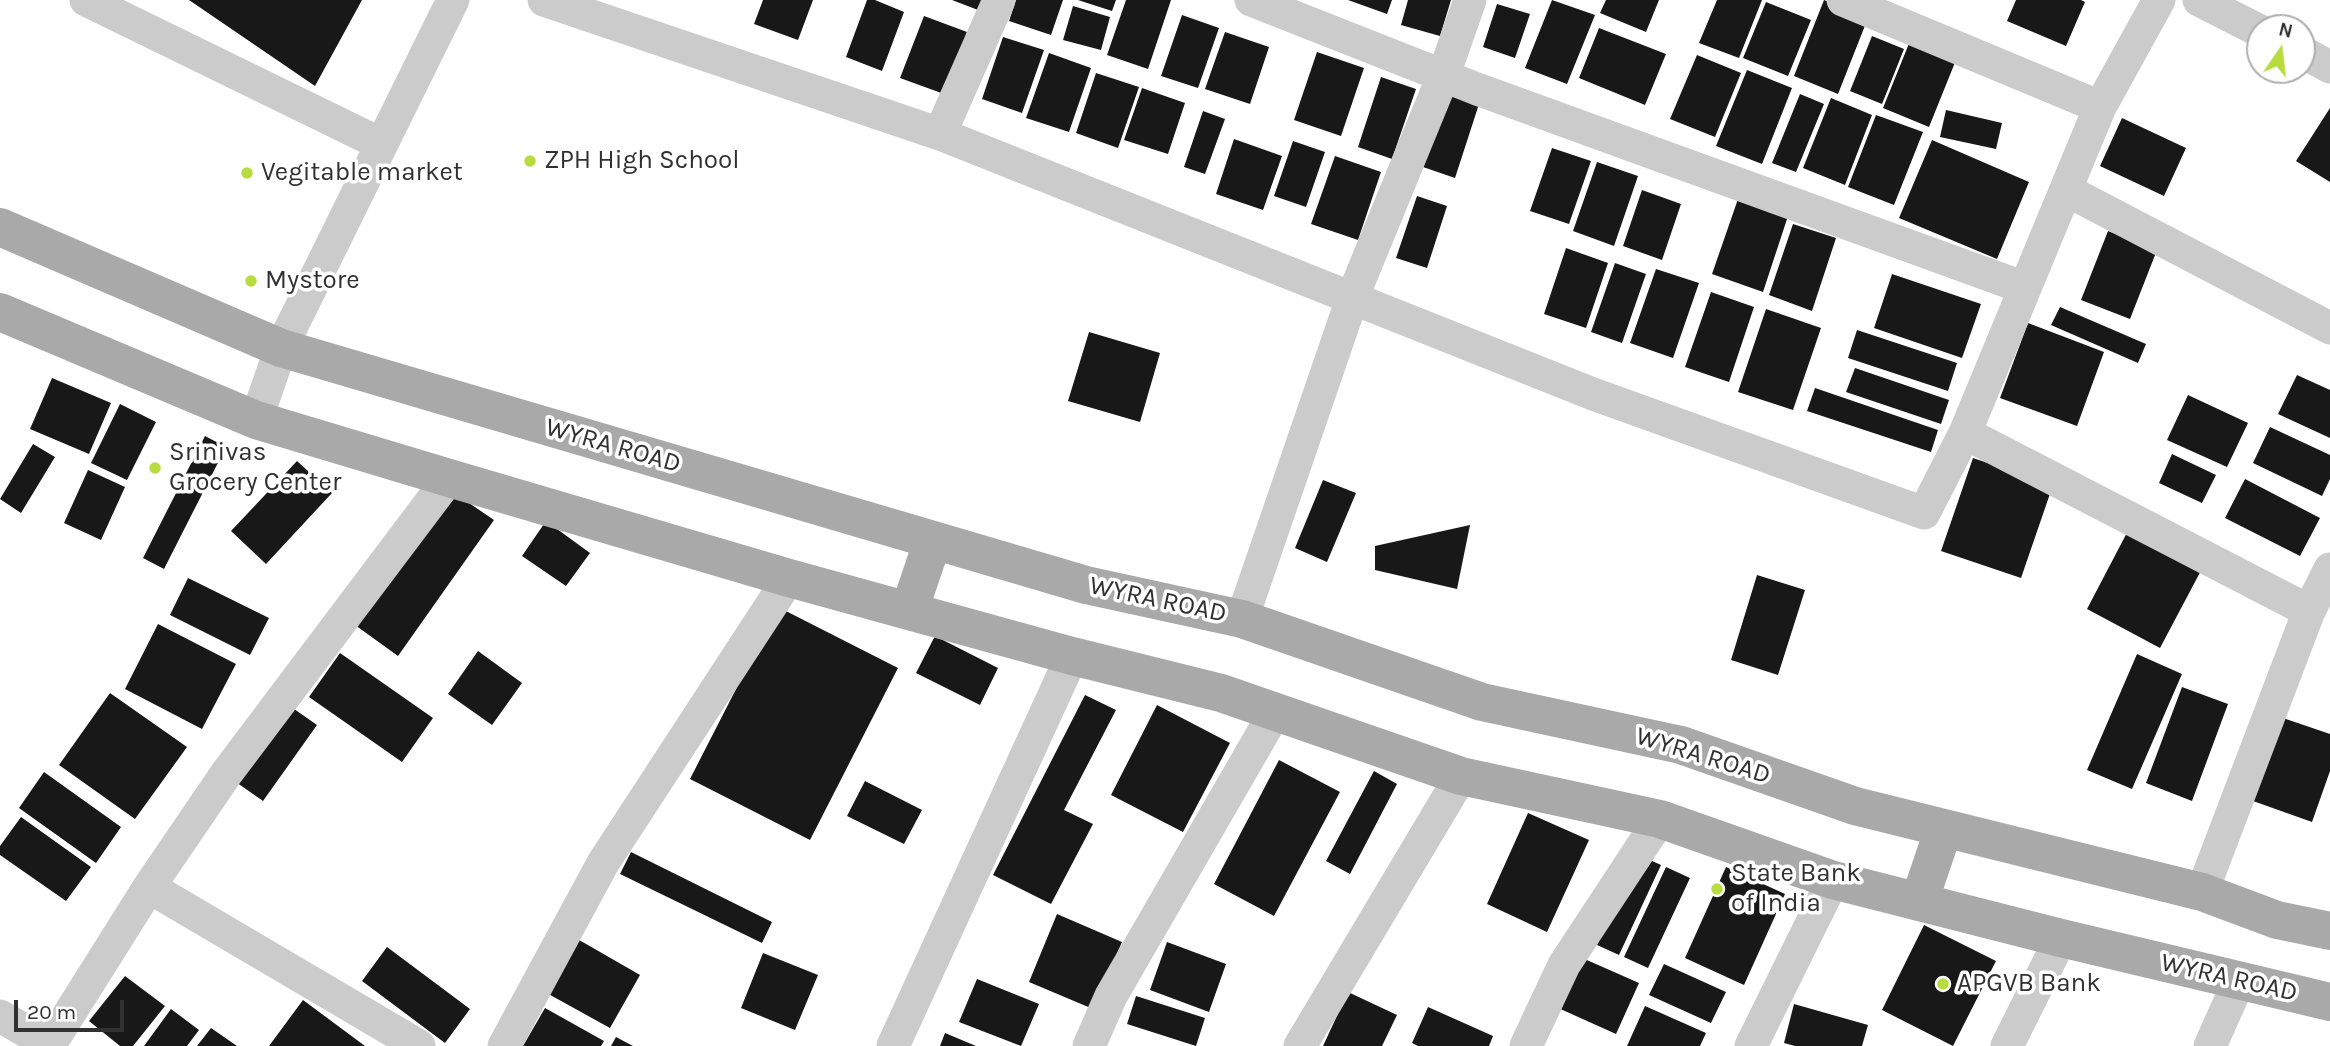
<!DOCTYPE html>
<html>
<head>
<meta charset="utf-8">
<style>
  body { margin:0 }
  #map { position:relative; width:2330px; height:1046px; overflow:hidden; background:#fff; font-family:Karla,sans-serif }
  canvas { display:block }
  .north { position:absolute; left:2246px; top:14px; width:70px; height:70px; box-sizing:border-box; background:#fff; border:2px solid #adadad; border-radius:50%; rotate:14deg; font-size:19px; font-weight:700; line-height:28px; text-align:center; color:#313131 }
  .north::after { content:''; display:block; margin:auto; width:24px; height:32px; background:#b8dc3f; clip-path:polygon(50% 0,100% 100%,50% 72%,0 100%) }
  .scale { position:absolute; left:14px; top:1000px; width:110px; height:32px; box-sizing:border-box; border:4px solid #313131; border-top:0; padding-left:9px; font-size:21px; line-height:24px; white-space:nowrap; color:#313131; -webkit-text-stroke:5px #fff; paint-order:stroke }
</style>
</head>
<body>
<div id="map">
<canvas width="2330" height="1046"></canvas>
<div class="north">N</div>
<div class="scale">20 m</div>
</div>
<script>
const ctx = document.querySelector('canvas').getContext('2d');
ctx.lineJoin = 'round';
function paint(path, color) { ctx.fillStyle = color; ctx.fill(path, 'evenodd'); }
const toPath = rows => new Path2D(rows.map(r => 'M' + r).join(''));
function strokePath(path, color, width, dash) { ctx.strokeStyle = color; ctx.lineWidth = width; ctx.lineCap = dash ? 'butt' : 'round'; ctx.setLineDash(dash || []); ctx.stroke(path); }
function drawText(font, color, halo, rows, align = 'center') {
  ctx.font = font + ' Karla,sans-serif'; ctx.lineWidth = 7; ctx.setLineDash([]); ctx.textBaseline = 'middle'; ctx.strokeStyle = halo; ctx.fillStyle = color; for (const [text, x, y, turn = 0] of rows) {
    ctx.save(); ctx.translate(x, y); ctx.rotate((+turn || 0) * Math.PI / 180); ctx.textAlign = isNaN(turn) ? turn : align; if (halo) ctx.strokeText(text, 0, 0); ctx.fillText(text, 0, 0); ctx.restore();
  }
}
const building = toPath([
  [189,0,362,0,315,86],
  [763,0,813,0,798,40,754,24],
  [867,0,875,0,904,12,882,71,846,57],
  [952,0,982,0,978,10],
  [1016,0,1063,0,1051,35,1009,21],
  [1078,0,1116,0,1112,11],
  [1126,0,1171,0,1148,69,1107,55],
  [1348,0,1392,0,1387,14],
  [1408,0,1451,0,1440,36,1401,25],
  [1552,0,1595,15,1567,84,1525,68],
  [1606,0,1659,0,1646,32,1600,13],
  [1717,0,1762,0,1739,58,1699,43],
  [1824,0,1868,18,1838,94,1794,76],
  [2016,0,2081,0,2085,2,2066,46,2007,21],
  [1766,2,1811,20,1788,76,1743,58],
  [1497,4,1530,14,1515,58,1483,47],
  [1073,6,1110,17,1101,50,1063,40],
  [1182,15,1219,28,1198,88,1161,76],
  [924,16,967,32,944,94,900,78],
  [1599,28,1666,54,1645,105,1579,78],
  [1225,32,1269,47,1250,104,1205,89],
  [1872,36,1904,49,1882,104,1850,91],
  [1003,37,1044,50,1022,113,982,99],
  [1910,41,1956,60,1929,127,1883,108],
  [1317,52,1364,68,1341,136,1294,120],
  [1049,53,1091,68,1069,132,1026,118],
  [1697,55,1741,73,1715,137,1670,119],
  [1747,70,1792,88,1762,164,1716,146],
  [1096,73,1139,87,1118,148,1076,133],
  [1381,77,1416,89,1392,159,1358,147],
  [1142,88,1185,103,1168,154,1124,140],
  [1449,90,1480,101,1455,178,1423,167],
  [1800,94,1824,104,1796,172,1772,163],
  [1831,98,1872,115,1845,185,1803,168],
  [2330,108,2330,182,2296,161],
  [1946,110,2002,123,1996,149,1940,137],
  [1203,111,1225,119,1205,174,1184,167],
  [1876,115,1923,132,1894,205,1848,187],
  [2122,118,2186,148,2164,196,2100,166],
  [1234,139,1282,156,1263,210,1216,194],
  [1932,140,2029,182,1997,259,1899,218],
  [1293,141,1325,152,1306,207,1274,196],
  [1552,148,1591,161,1569,224,1530,211],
  [1335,156,1381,172,1358,240,1311,224],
  [1597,162,1638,176,1614,246,1573,231],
  [1642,190,1681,204,1662,260,1623,246],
  [1417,196,1447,206,1427,268,1396,258],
  [1738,199,1788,216,1763,292,1712,274],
  [1793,224,1836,238,1812,311,1769,295],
  [2108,231,2157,250,2130,319,2081,300],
  [1566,248,1608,263,1586,328,1544,314],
  [1615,263,1646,274,1622,343,1591,332],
  [1656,269,1699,283,1673,358,1630,343],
  [1892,274,1981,304,1962,358,1874,328],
  [1711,292,1754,307,1729,382,1685,367],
  [2060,307,2146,344,2138,363,2051,325],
  [1766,309,1821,328,1793,410,1738,392],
  [2028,323,2104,352,2077,426,2000,398],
  [1857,330,1957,363,1948,391,1848,358],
  [1089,332,1160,353,1140,422,1068,401],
  [1855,368,1949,400,1941,424,1846,392],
  [2297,375,2330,390,2330,438,2278,414],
  [52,378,111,403,89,454,30,429],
  [1815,388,1938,430,1931,452,1807,411],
  [2188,395,2248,423,2227,467,2167,440],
  [120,404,156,422,127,480,91,463],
  [2270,427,2330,455,2330,479,2322,496,2253,463],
  [205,436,226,447,164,569,143,558],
  [33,444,55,457,21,513,0,499],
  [2172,454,2216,475,2202,503,2159,483],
  [1973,458,2053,485,2021,578,1941,551],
  [297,461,332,493,266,564,231,531],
  [88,470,125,487,101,540,64,523],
  [2245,479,2320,518,2300,556,2225,518],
  [1323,480,1356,493,1327,562,1295,548],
  [450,490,494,520,398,656,355,625],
  [546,521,590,553,566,586,522,556],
  [1470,525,1457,589,1375,570,1375,546],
  [2131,525,2205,563,2160,648,2087,609],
  [1757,575,1805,590,1778,675,1731,660],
  [188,578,269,618,250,655,170,615],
  [778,607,898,668,810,840,690,779],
  [158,624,236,664,202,729,125,689],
  [935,636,998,668,980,705,916,673],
  [478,651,522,683,492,725,448,694],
  [340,653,433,718,402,762,309,697],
  [2137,654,2182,674,2132,789,2087,770],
  [2182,687,2228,704,2192,801,2146,783],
  [110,693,187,747,135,819,59,765],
  [1085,695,1116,710,1064,810,1093,824,1051,904,993,875],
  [287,704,317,725,263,801,233,780],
  [1157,705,1230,743,1183,832,1111,795],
  [2283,718,2330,734,2330,771,2312,822,2253,801],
  [1279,760,1340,792,1274,916,1214,884],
  [1374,771,1397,784,1350,874,1326,861],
  [44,772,121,827,96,863,19,808],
  [865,781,922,810,904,844,847,816],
  [1528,813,1589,840,1547,932,1487,904],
  [21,817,91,867,66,901,0,855,0,846],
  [631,852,772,922,762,943,620,874],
  [1639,855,1661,865,1619,955,1597,945],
  [1666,867,1690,878,1648,968,1624,957],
  [1726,867,1785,894,1744,985,1685,958],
  [1057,914,1122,942,1093,1009,1029,982],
  [1924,925,1996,961,1953,1046,1882,1010],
  [574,937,640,975,610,1028,543,991],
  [1167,942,1226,964,1209,1012,1150,990],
  [387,947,470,1009,445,1043,362,981],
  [763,953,818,975,795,1030,741,1008],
  [1580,957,1639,983,1616,1034,1556,1007],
  [1664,964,1726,992,1711,1023,1649,995],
  [125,976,165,1006,133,1046,120,1046,89,1021],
  [977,979,1039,1004,1021,1046,959,1022],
  [1348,992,1397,1015,1382,1046,1323,1046],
  [1136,996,1205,1018,1196,1046,1127,1024],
  [303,1000,365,1046,269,1046],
  [1794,1004,1868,1025,1862,1046,1795,1046,1784,1043],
  [1645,1006,1706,1033,1700,1046,1627,1046],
  [1428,1007,1493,1036,1489,1046,1418,1046,1412,1043],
  [545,1008,604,1041,601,1046,523,1046],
  [171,1009,199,1030,187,1046,144,1046],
  [211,1028,237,1046,197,1046],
  [945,1033,976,1046,940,1046],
  [616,1037,633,1046,611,1046]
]);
const minor = toPath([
  [86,0,381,144],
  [544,0,940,134,1593,394,1924,513,1965,433,2100,107,2159,0],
  [1251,0,1477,89,2025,288],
  [1843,0,2100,107],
  [2199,0,2260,31],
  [2302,52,2330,67],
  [940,134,999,0],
  [2066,190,2330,328],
  [256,420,281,348,453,0],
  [1965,433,2309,611],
  [1242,619,1353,296,1444,74,1470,0],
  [149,887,419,1046],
  [2202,892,2309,611,2330,569],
  [0,1016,50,1045],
  [49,1046,149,887,226,774,449,478],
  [504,1046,603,863,789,578],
  [893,1046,1072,656],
  [1089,1046,1111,996,1275,712],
  [1300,1046,1461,776],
  [1526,1046,1564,965,1660,819],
  [1751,1046,1833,880],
  [2007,1046,2061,938],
  [2210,1046,2240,979]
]);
const primary = toPath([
  [0,227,281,348,1086,585,1242,619,1482,702,1681,745,1855,806,2202,892,2277,920,2330,931],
  [0,312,256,420,449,478,789,578,1072,656,1221,693,1461,776,1660,819,1833,880,2061,938,2330,1002],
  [909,611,933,540],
  [1919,902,1944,828]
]);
const markers = [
  [530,161,7,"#b8dc3f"],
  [247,173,7,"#b8dc3f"],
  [251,281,7,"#b8dc3f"],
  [155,468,7,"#b8dc3f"],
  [1717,889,7,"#b8dc3f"],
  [1943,984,7,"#b8dc3f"]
];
const poiNames = [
  ["ZPH High School",544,161],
  ["Vegitable market",261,173],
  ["Mystore",265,281],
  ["Srinivas",169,453],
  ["Grocery Center",169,483],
  ["State Bank",1731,874],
  ["of India",1731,904],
  ["APGVB Bank",1957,984]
];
const streetNames = [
  ["WYRA ROAD",613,446,16],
  ["WYRA ROAD",1158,600,12],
  ["WYRA ROAD",1703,756,17],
  ["WYRA ROAD",2229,978,13]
];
paint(building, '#181818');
strokePath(minor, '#cbcbcb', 33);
strokePath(primary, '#a9a9a9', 38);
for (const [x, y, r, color] of markers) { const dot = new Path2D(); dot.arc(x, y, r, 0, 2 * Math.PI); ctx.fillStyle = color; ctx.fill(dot); strokePath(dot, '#fff', 2.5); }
drawText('26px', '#313131', '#fff', poiNames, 'left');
drawText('26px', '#313131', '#fff', streetNames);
</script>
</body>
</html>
